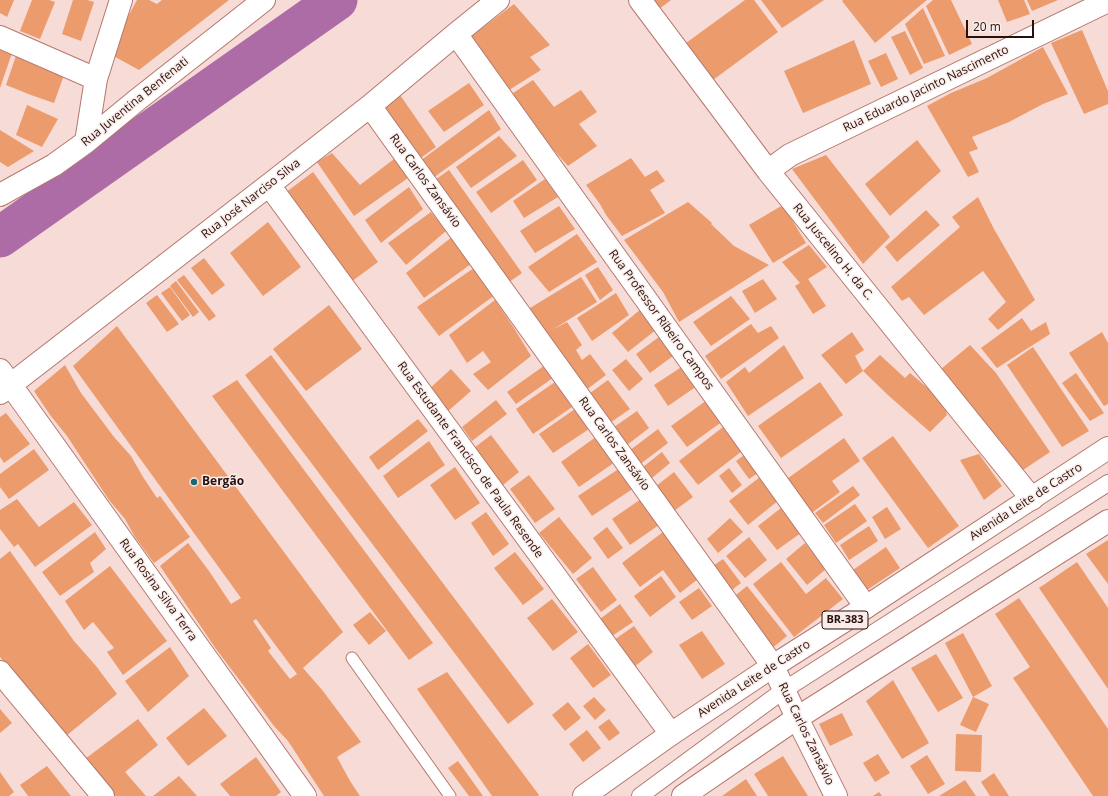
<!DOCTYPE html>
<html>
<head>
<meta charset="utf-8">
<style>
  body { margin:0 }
  #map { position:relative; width:1108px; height:796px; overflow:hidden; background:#f7dbd6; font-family:"Open Sans",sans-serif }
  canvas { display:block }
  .scale { position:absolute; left:966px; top:20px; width:68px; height:18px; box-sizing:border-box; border:2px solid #28110d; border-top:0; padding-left:5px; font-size:12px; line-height:14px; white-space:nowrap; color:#28110d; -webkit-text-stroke:3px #faece9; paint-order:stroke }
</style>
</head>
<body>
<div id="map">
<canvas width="1108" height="796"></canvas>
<div class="scale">20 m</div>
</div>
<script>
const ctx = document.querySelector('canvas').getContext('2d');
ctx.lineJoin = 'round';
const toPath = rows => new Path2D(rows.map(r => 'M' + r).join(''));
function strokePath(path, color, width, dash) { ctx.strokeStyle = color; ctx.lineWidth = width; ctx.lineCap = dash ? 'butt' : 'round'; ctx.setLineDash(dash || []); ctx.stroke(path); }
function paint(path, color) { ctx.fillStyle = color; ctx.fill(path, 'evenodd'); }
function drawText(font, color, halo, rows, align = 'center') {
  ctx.font = font + ' "Open Sans",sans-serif'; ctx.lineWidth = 3; ctx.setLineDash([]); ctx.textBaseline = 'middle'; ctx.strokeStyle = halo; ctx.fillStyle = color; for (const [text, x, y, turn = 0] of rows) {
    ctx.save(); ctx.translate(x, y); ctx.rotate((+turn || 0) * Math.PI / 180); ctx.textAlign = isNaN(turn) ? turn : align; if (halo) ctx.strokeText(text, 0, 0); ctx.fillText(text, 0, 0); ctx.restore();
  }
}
const river = toPath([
  [0,237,337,0]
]);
const building = toPath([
  [0,0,14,0,7,17,0,13],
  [32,0,49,0,55,2,40,39,20,31],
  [73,0,87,0,94,2,81,41,62,34],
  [137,0,149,0,157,4,162,0,229,0,139,70,108,53],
  [650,0,671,0,659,9],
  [745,0,754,0,778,32,713,80,686,43],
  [761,0,824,0,782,28],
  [843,0,927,0,875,43,842,1],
  [933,0,951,0,972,44,949,55,926,6],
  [998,0,1024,0,1030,14,1007,22],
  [1027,0,1058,0,1032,11],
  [514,4,550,45,530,57,541,70,509,90,469,38],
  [923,8,945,56,924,64,905,24],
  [1082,30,1108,91,1108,104,1084,114,1051,43],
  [905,31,923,68,910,75,891,37],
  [854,40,871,84,803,113,784,71],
  [1043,47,1068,94,1043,104,1009,122,972,137,978,149,969,152,979,172,968,177,927,106,951,93,987,78],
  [0,48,12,53,0,88],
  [17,53,64,75,54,103,31,95,6,85],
  [886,53,898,79,881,87,868,61],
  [533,80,554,107,581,90,597,112,579,124,597,146,568,166,549,145,510,95],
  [469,83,484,105,444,132,428,111],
  [400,95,436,147,415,162,380,111],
  [27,105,58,119,42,147,16,135],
  [489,110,501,129,433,178,420,161],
  [0,130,34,151,8,167,0,162],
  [499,136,517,156,471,188,456,167],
  [917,140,941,171,890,216,865,184],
  [332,153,360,185,394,159,408,178,354,216,317,162],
  [826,155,890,237,863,264,792,169],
  [631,158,645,177,657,170,665,181,650,190,665,213,622,236,606,215,600,204,586,185],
  [523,160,537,180,491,213,476,192],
  [449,170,522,273,505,285,432,182],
  [313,172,378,262,351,282,285,193],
  [545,179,558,197,524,218,513,201],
  [409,187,423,209,381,243,365,220],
  [978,197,994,229,1035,300,998,330,988,319,1006,302,983,271,924,315,909,297,902,301,891,287,960,227,952,217],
  [688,202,712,223,711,224,734,246,769,265,679,322,663,292,624,240],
  [783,205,806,243,773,263,749,225],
  [559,206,575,229,535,253,520,231],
  [926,210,940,225,897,262,885,247],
  [431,212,446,231,406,265,388,243],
  [268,222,301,267,263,296,230,253],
  [577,234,597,262,549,292,528,267],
  [452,237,471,264,424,298,406,273],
  [809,245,827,267,808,279,826,306,813,314,795,286,800,283,782,262],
  [204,258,225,285,212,295,191,268],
  [598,267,613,290,600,300,585,275],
  [474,268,495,295,439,336,417,307],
  [184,275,216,316,209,321,177,280],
  [581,277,597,302,552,330,567,322,582,345,576,350,582,360,590,354,606,375,586,390,546,334,530,308],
  [763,279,777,299,755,313,742,291],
  [176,281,199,312,193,317,170,286],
  [170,287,190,315,182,321,161,293],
  [616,293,629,315,592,341,577,318],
  [157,295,179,324,167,332,146,303],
  [731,296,750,319,711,346,693,322],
  [495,300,514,328,531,356,488,390,473,374,491,362,483,351,467,363,449,335],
  [329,305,362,349,306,391,273,349],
  [641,309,657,329,628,352,612,333],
  [1022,318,1031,331,1046,322,1050,334,997,368,981,348],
  [751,324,758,333,771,326,779,338,721,379,705,356],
  [117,326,343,632,303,668,323,691,361,742,337,757,350,781,360,796,324,796,288,741,274,726,256,702,216,649,160,566,188,543,209,571,231,604,241,598,73,366],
  [256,619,297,674,290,679,268,651,271,648,253,621],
  [852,332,864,350,855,356,863,371,846,384,821,355],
  [1102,332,1108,343,1108,404,1104,406,1069,353],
  [663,334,677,353,650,373,636,354],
  [784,345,804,378,748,416,726,382,745,367,749,373],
  [970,345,996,373,1050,452,1023,470,941,369],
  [1033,347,1089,431,1062,447,1007,365],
  [271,355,534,704,508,724,245,375],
  [880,355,905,378,910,373,944,402,947,415,930,432,889,396,863,371],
  [626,359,643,379,629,391,612,370],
  [548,363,557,375,516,404,507,392],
  [65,365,81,393,114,437,131,456,143,477,157,498,160,496,190,537,154,563,135,537,125,519,109,500,67,436,50,415,34,391],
  [683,366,697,386,668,406,654,385],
  [451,369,471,391,447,412,428,390],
  [1076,373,1104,413,1090,421,1062,383],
  [237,380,433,643,409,660,212,396],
  [608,380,630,409,607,425,586,396],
  [555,382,572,407,533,434,516,409],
  [820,382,843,415,781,458,758,426],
  [496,400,507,414,472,441,462,427],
  [707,400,723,421,687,447,671,426],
  [575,409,589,429,553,453,539,434],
  [637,411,649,428,627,445,614,427],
  [6,413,30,444,4,463,0,457,0,417],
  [418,419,428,431,378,470,369,457],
  [727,424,746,448,698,485,679,461],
  [658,429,668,443,639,465,629,451],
  [600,434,618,460,579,487,561,462],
  [491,435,519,472,503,485,474,448],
  [893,436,959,526,928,548,862,458],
  [844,438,860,461,832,481,840,492,809,515,784,481],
  [429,441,445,465,398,498,383,476],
  [34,449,49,470,9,499,0,487,0,474],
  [662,452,670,463,652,478,643,467],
  [747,453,761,471,749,479,736,461],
  [979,454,1002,486,984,500,960,460],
  [455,467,480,503,455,520,430,485],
  [620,468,634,488,592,516,578,496],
  [729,468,742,485,732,493,719,476],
  [674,472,693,497,674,511,655,487],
  [529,475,555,509,535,523,510,489],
  [760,477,779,500,748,525,729,501],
  [853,486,860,495,823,523,815,513],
  [17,499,39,527,74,502,92,525,35,567,18,544,14,547,0,529,0,510],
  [641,499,659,525,630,545,612,519],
  [855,504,867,521,836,543,824,525],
  [887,507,901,529,885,539,872,517],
  [781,508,801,533,777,550,758,526],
  [486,512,509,544,493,556,471,523],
  [559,517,592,558,573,574,539,533],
  [730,518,743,532,718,553,707,539],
  [869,526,878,541,849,560,840,545],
  [607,527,623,548,608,559,593,538],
  [95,532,106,549,90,563,94,572,60,596,42,572],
  [663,532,698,579,680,593,663,570,640,587,622,563],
  [749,537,767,560,745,578,726,556],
  [1108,540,1108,584,1086,554],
  [805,543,826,569,807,585,786,559],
  [886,547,900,568,864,592,850,572],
  [10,551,74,641,96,666,117,694,66,736,0,657,0,559],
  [515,552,544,589,523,605,494,568],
  [723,559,741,583,728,593,710,568],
  [781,562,806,594,826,578,843,599,794,637,753,584],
  [1077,562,1108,608,1108,689,1039,588],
  [110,566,167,641,123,675,107,652,114,648,93,622,84,630,65,601],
  [593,567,617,600,601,612,576,579],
  [661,576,676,597,650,617,634,596],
  [747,586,787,636,771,649,731,599],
  [699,588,712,606,692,620,679,602],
  [1019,598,1108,729,1108,796,1093,796,1013,678,1030,667,995,614],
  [552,599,578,632,553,651,527,618],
  [620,604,633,622,612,636,600,619],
  [370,612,386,631,369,645,353,625],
  [634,626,653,652,634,667,614,640],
  [702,631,725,664,702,679,679,645],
  [963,633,992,686,973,697,945,643],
  [588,644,611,675,593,688,570,658],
  [170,647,189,676,148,712,125,681],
  [936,654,963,698,938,712,911,668],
  [447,672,539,795,538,796,492,796,417,689],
  [893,680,929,743,902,759,866,701],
  [594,697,606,710,595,720,583,706],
  [973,697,989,704,976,732,960,725],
  [568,702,581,718,565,731,552,715],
  [204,708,227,736,188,766,166,738],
  [0,709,12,723,0,733],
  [842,713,853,735,830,746,819,724],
  [138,719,158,745,125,772,146,796,114,796,85,759],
  [609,719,620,733,609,741,598,727],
  [587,730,601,748,583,762,569,744],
  [956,734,982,735,981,772,955,771],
  [878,754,890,773,875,782,863,763],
  [927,755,945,784,928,794,910,766],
  [783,756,808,796,768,796,754,774],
  [256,757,281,792,276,796,230,796,220,784],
  [458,761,483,796,469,796,448,768],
  [47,766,62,785,71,796,28,796,20,785],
  [0,772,14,792,9,796,0,796],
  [994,773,1009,796,990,796,981,782],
  [179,776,197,796,153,796],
  [746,779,757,796,722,796],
  [965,780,976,796,939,796],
  [879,792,882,796,873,796]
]);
const service = toPath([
  [352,658,450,796]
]);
const pedestrian = toPath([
  [640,796,784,690,1108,483]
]);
const minor = toPath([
  [640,0,768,171,1032,499],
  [456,34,866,607],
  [0,37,96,79],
  [370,106,773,666,797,718,836,796],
  [86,142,96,79,121,0],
  [768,171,790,155,1108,1],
  [269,185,671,734],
  [0,195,54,165,86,142,137,100,264,0],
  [0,370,305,796],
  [0,393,269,185,370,106,456,34,498,0],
  [0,672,103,796]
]);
const trunk = toPath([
  [584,796,671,734,773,666,866,607,1108,448],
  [683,796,797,718,1108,521]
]);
const markers = [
  [194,482,4,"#1e6874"]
];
const shields = [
  [845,620,46]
];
const shieldNames = [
  ["BR-383",845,620]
];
const streetNames = [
  ["Rua Eduardo Jacinto Nascimento",926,89,-26],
  ["Rua Juventina Benfenati",135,102,-39],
  ["Rua Carlos Zansávio",425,181,54],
  ["Rua José Narciso Silva",251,199,-38],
  ["Rua Juscelino H. da C.",833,252,51],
  ["Rua Professor Ribeiro Campos",661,320,54],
  ["Rua Carlos Zansávio",614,444,54],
  ["Rua Estudante Francisco de Paula Resende",470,460,54],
  ["Avenida Leite de Castro",1026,502,-33],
  ["Rua Rosina Silva Terra",158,590,54],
  ["Avenida Leite de Castro",754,679,-33],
  ["Rua Carlos Zansávio",806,734,64]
];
const poiNames = [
  ["Bergão",202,482]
];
strokePath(river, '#ae6ca7', 41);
paint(building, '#ec9b6c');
strokePath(service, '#b5786d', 13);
strokePath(pedestrian, '#b5786d', 18);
strokePath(minor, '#b5786d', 24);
strokePath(trunk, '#b5786d', 24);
strokePath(service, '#fff', 11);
strokePath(pedestrian, '#fff', 16);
strokePath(minor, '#fff', 22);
strokePath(trunk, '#fff', 22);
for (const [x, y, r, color] of markers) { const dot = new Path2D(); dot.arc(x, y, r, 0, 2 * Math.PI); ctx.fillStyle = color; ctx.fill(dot); strokePath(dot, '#faece9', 1.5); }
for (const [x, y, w] of shields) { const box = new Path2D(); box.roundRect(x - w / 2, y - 9, w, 18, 3); ctx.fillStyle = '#faece9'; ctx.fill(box); strokePath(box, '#28110d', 1); }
drawText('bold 11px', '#28110d', null, shieldNames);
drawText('12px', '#28110d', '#faece9', streetNames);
drawText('bold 12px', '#28110d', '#faece9', poiNames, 'left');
</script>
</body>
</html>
